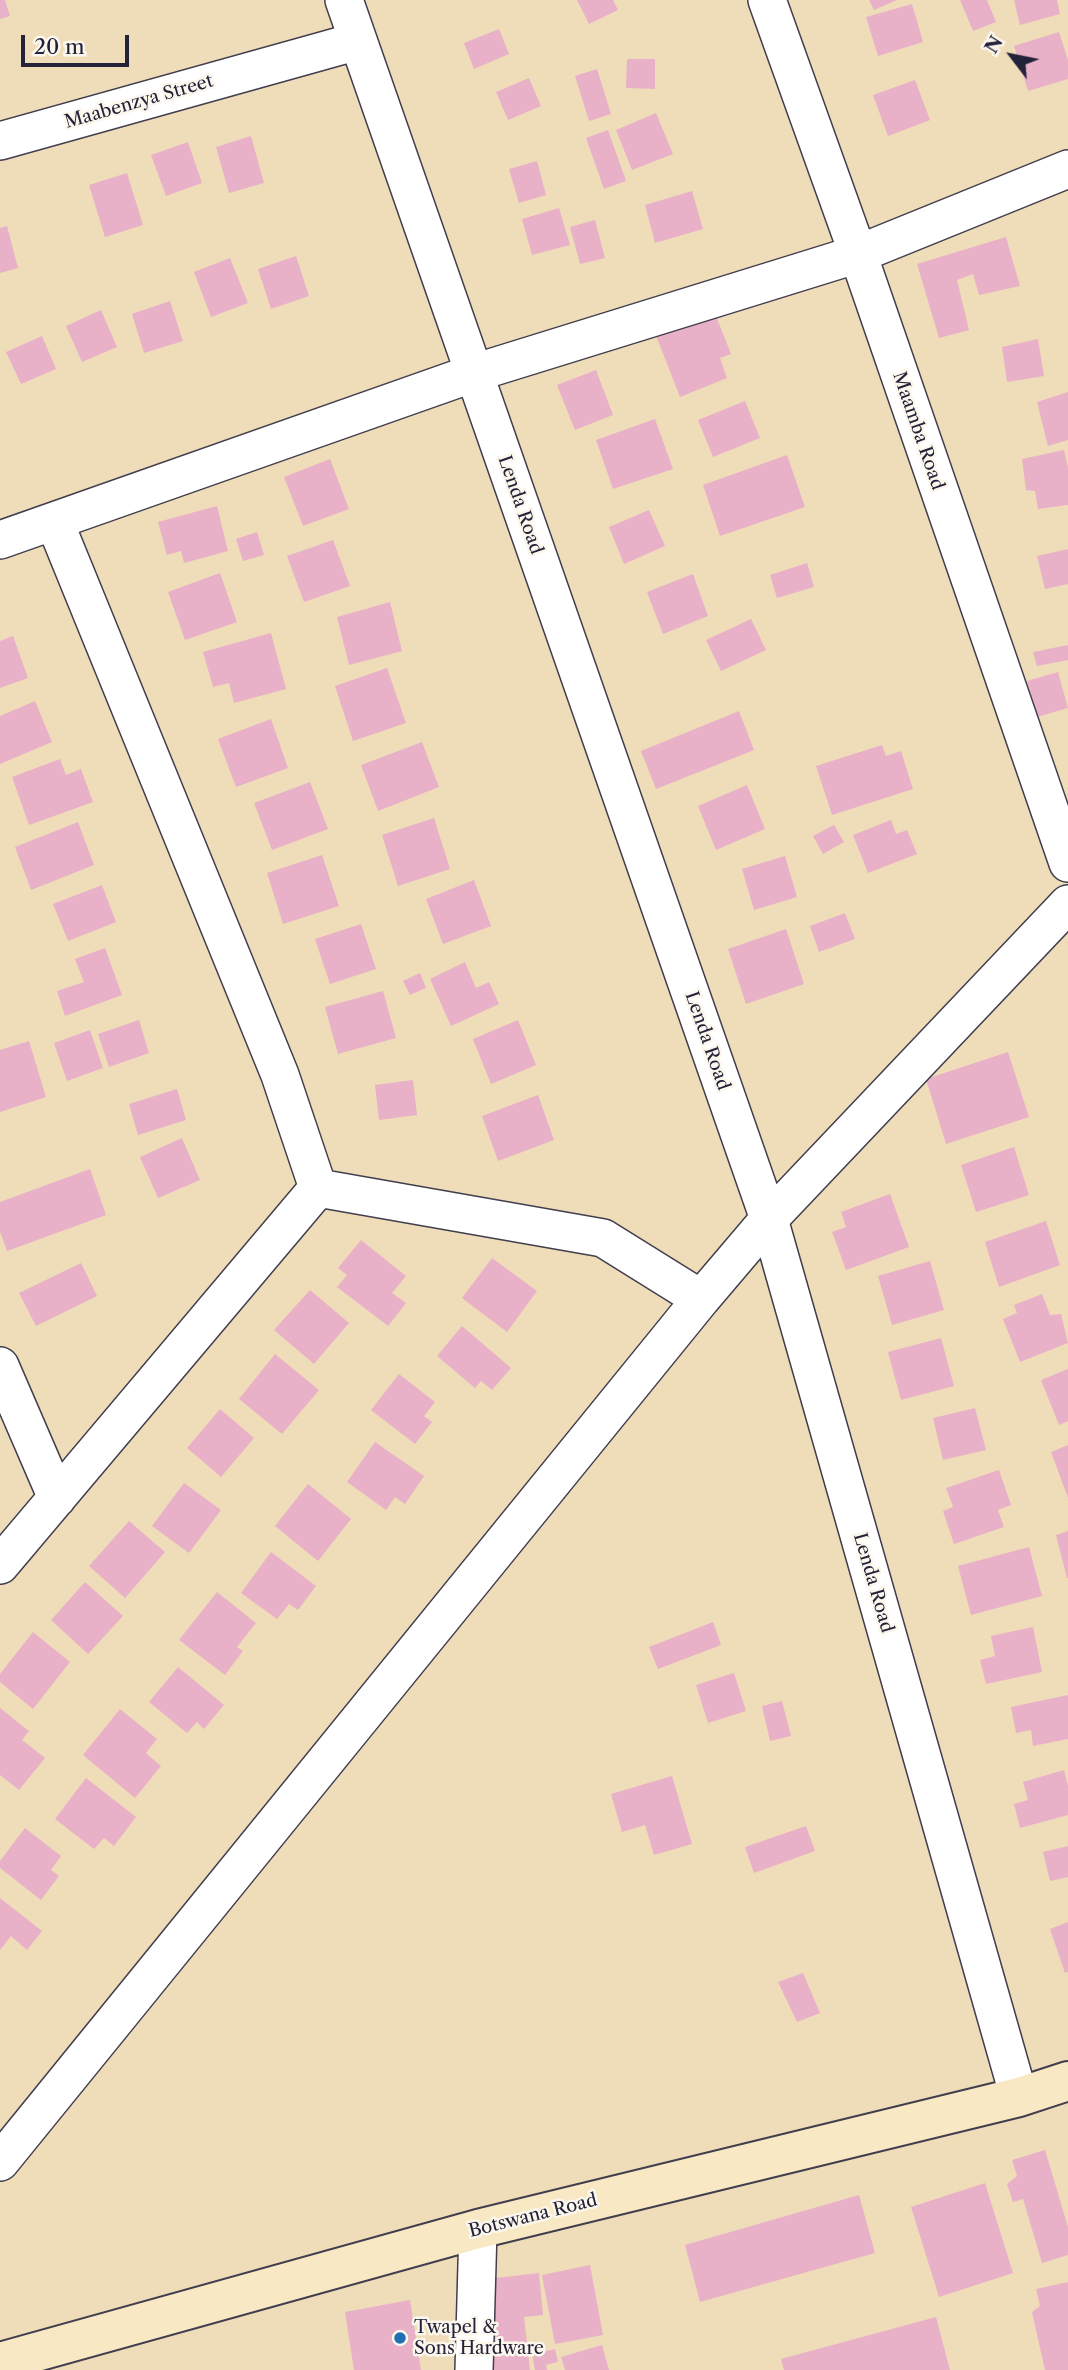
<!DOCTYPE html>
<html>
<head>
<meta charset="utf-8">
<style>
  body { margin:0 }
  #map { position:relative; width:1068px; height:2370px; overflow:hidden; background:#efdcb9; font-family:"Libre Caslon Text",serif }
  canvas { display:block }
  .north { position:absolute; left:977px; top:21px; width:70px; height:70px; -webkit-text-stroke:5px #fbf7ec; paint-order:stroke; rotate:302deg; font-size:19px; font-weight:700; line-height:28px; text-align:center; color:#22223b }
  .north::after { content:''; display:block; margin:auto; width:24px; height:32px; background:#22223b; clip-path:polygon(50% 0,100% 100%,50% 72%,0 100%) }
  .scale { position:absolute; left:21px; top:35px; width:108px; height:32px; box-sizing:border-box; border:4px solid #22223b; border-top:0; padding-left:9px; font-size:21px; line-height:24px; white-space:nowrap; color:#22223b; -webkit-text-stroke:5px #fbf7ec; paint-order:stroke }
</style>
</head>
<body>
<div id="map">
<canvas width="1068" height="2370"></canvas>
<div class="north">N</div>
<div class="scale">20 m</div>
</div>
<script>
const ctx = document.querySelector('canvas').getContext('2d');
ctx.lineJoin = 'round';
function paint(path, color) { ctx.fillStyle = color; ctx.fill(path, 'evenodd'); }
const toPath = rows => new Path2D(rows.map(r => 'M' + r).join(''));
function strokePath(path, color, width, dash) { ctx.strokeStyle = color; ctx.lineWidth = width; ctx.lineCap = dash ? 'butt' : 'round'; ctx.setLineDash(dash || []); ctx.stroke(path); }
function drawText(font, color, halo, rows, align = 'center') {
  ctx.font = font + ' "Libre Caslon Text",serif'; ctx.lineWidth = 5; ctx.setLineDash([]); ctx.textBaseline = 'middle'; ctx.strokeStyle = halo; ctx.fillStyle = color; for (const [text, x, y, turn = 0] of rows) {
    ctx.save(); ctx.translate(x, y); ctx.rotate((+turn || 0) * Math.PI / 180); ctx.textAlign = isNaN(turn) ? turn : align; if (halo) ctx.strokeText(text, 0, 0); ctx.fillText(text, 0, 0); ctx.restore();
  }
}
const building = toPath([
  [0,0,5,0,10,16,0,19],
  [577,0,613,0,618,10,589,24],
  [869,0,897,0,874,10],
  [960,0,987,0,996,22,973,31],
  [1014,0,1057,0,1060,14,1020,25],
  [912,4,923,42,878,56,866,17],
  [499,29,509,54,474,69,464,43],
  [1059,32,1068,60,1068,79,1028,91,1014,46],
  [627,59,655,59,655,89,626,88],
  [597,69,611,114,589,121,575,76],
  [529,78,541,106,508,120,496,92],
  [915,80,930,120,888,136,873,95],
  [656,113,673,154,632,170,616,130],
  [608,130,626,181,604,189,586,138],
  [251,136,264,183,229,193,216,147],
  [188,142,202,183,166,196,151,155],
  [537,161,546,195,519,203,509,169],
  [127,173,143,225,105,237,89,185],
  [692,191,703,229,655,243,645,205],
  [559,208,570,245,532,255,522,219],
  [595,220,605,258,580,264,570,227],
  [7,226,18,268,0,273,0,228],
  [1006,237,1020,286,979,295,973,274,957,280,969,330,939,338,917,264],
  [296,256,309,296,271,309,258,269],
  [230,258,248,303,211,317,194,272],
  [170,301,183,341,144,353,132,314],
  [101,310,117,347,82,362,66,326],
  [714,311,731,354,720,358,727,378,680,397,655,333],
  [42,336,56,369,21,384,6,352],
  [1038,339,1044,376,1007,382,1002,347],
  [596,370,613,415,575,430,557,385],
  [1068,392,1068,440,1048,446,1037,402],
  [745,401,760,438,713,457,698,420],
  [655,419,673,469,613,489,596,440],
  [1064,450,1068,467,1068,505,1038,509,1035,491,1026,490,1022,459],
  [787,455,805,507,720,536,703,485],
  [330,459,349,509,303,526,284,477],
  [217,506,228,551,184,563,181,551,167,555,158,522],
  [649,510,665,546,624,564,609,527],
  [257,532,264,555,243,561,236,539],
  [333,540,350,586,304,602,287,556],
  [1068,549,1068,584,1045,589,1037,556],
  [807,563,814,587,777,598,770,575],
  [220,573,237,622,185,640,168,592],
  [693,574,708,616,663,634,647,592],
  [390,602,402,651,349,665,337,617],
  [751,619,766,650,721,671,706,640],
  [271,633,286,689,234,703,229,683,213,687,203,652],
  [13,636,28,678,0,688,0,641],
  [1068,645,1068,660,1037,666,1033,652],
  [387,668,406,723,353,741,335,686],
  [1058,672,1068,708,1037,717,1027,681],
  [35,701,52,742,0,764,0,716],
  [739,711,754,750,656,789,641,751],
  [271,719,288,768,236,787,218,739],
  [422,742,439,787,378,811,361,765],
  [882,745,886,756,901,751,913,789,832,815,816,766],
  [60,759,66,775,81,769,93,802,29,825,12,777],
  [310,782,328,829,272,850,254,803],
  [747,785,765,829,716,850,698,806],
  [434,818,450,869,398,886,382,835],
  [891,820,896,834,907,830,917,854,868,873,853,835],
  [78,822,94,865,31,890,15,847],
  [834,825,844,842,823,854,813,836],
  [322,855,339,906,283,924,267,873],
  [785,856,797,897,754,910,742,869],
  [474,880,491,926,443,944,426,899],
  [102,885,116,922,68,941,53,904],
  [845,913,855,939,819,952,810,926],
  [361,924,376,969,330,984,315,939],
  [786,929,804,984,746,1004,728,949],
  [105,948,122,995,65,1016,57,991,84,982,75,959],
  [465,962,476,988,489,982,499,1004,451,1026,430,979],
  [420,973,426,988,410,995,403,981],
  [383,991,396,1038,338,1054,325,1007],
  [139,1020,149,1053,109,1067,98,1034],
  [518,1020,536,1065,491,1084,473,1039],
  [90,1030,103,1068,67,1081,54,1043],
  [29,1041,46,1097,0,1112,0,1050],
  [1008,1052,1029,1117,946,1144,926,1079],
  [413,1080,417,1115,379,1120,375,1085],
  [177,1089,186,1120,138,1135,129,1104],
  [538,1095,554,1140,498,1161,482,1116],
  [182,1138,200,1180,158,1198,140,1157],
  [1014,1147,1029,1195,976,1212,961,1165],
  [90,1169,106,1215,7,1251,0,1232,0,1202],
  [890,1194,909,1247,846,1270,832,1232,846,1227,841,1212],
  [1046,1221,1060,1265,999,1287,985,1242],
  [361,1240,406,1276,392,1293,406,1303,388,1326,337,1287,347,1275,338,1268],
  [492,1258,537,1291,507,1332,462,1298],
  [930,1261,944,1310,892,1325,878,1276],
  [81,1263,97,1296,36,1326,19,1293],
  [310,1290,349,1323,314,1364,274,1330],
  [1042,1294,1050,1315,1061,1314,1068,1343,1020,1362,1003,1319,1017,1313,1014,1305],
  [462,1326,511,1368,492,1390,481,1381,475,1388,437,1356],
  [941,1338,954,1386,901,1400,888,1352],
  [275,1354,319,1390,282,1434,239,1399],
  [1068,1369,1068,1421,1059,1425,1041,1380],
  [399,1374,435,1402,424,1416,432,1422,415,1444,371,1410],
  [975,1408,986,1450,943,1460,933,1418],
  [220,1409,254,1438,221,1477,187,1448],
  [375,1442,424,1476,405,1504,395,1497,386,1510,347,1482],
  [1068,1445,1068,1498,1051,1452],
  [999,1470,1011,1505,998,1510,1004,1527,954,1544,943,1511,953,1507,946,1488],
  [184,1483,221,1510,189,1553,152,1526],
  [308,1484,351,1519,318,1561,275,1526],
  [129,1521,165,1552,125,1598,89,1566],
  [1068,1531,1068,1578,1067,1578,1056,1535],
  [1029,1547,1042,1596,971,1615,958,1566],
  [271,1552,316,1586,298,1610,289,1604,277,1619,241,1593],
  [85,1582,123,1616,88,1654,51,1620],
  [217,1592,256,1623,237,1647,243,1651,225,1675,179,1640],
  [713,1622,721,1645,658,1669,649,1647],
  [1033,1627,1042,1672,986,1684,980,1660,995,1656,991,1636],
  [33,1632,70,1662,33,1709,0,1682,0,1674],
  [178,1667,224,1705,204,1729,197,1722,187,1733,149,1702],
  [734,1673,746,1711,708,1723,696,1685],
  [1068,1695,1068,1739,1033,1746,1031,1730,1016,1733,1011,1707],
  [782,1701,791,1736,770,1741,762,1706],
  [0,1708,29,1731,22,1740,45,1758,19,1790,0,1775],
  [120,1709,157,1739,146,1753,161,1766,135,1798,83,1755],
  [1064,1770,1068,1786,1068,1815,1020,1828,1014,1804,1028,1800,1023,1782],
  [672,1776,692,1844,654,1855,645,1825,622,1832,611,1794],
  [86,1778,136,1817,114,1846,104,1838,94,1849,55,1819],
  [806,1826,815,1851,754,1873,745,1847],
  [25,1828,61,1856,51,1870,59,1876,41,1900,0,1868,0,1861],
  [1068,1846,1068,1877,1050,1881,1043,1852],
  [0,1898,42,1931,27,1950,11,1936,0,1950],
  [1068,1922,1068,1972,1065,1973,1050,1929],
  [803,1973,820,2013,797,2022,778,1982],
  [1045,2150,1068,2227,1068,2255,1042,2263,1023,2199,1013,2202,1007,2184,1017,2176,1012,2160],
  [985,2183,1013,2273,939,2297,911,2207],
  [859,2195,875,2253,700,2302,685,2245],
  [590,2265,603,2335,555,2344,542,2275],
  [539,2273,543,2315,524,2317,530,2370,489,2370,479,2280],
  [1068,2282,1068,2370,1045,2370,1032,2312,1040,2306,1036,2289],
  [410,2300,421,2370,354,2370,345,2312],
  [936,2317,950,2370,784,2370,781,2359],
  [602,2345,609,2370,565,2370,561,2357],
  [555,2349,558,2362,546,2365,547,2370,535,2370,532,2354]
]);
const street = toPath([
  [344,0,769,1219,1019,2097],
  [767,0,858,254,1068,863],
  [0,141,358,41],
  [0,540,474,373,858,254,1068,169],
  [318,1188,603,1238,701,1299],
  [0,1366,57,1498],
  [0,1565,318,1188,280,1075,55,523],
  [0,2162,701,1299,769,1219,1068,904],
  [474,2370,478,2229]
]);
const secondary = toPath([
  [0,2362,478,2229,1019,2097,1068,2081]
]);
const markers = [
  [400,2338,7,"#1f6fb2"]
];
const streetNames = [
  ["Maabenzya Street",139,102,-16],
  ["Maamba Road",918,431,71],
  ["Lenda Road",520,505,71],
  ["Lenda Road",707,1041,71],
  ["Lenda Road",873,1583,74],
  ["Botswana Road",533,2216,-14]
];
const poiNames = [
  ["Twapel &",414,2328],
  ["Sons Hardware",414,2349]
];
paint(building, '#e9b1c8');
strokePath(street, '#413e4e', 40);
strokePath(secondary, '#413e4e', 42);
strokePath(street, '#fff', 37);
strokePath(secondary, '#f8e8c3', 38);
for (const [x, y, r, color] of markers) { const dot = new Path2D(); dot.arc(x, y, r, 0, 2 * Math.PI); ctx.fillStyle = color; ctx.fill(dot); strokePath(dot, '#fbf7ec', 2.5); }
drawText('18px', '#22223b', '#fbf7ec', streetNames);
drawText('18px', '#22223b', '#fbf7ec', poiNames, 'left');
</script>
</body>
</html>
